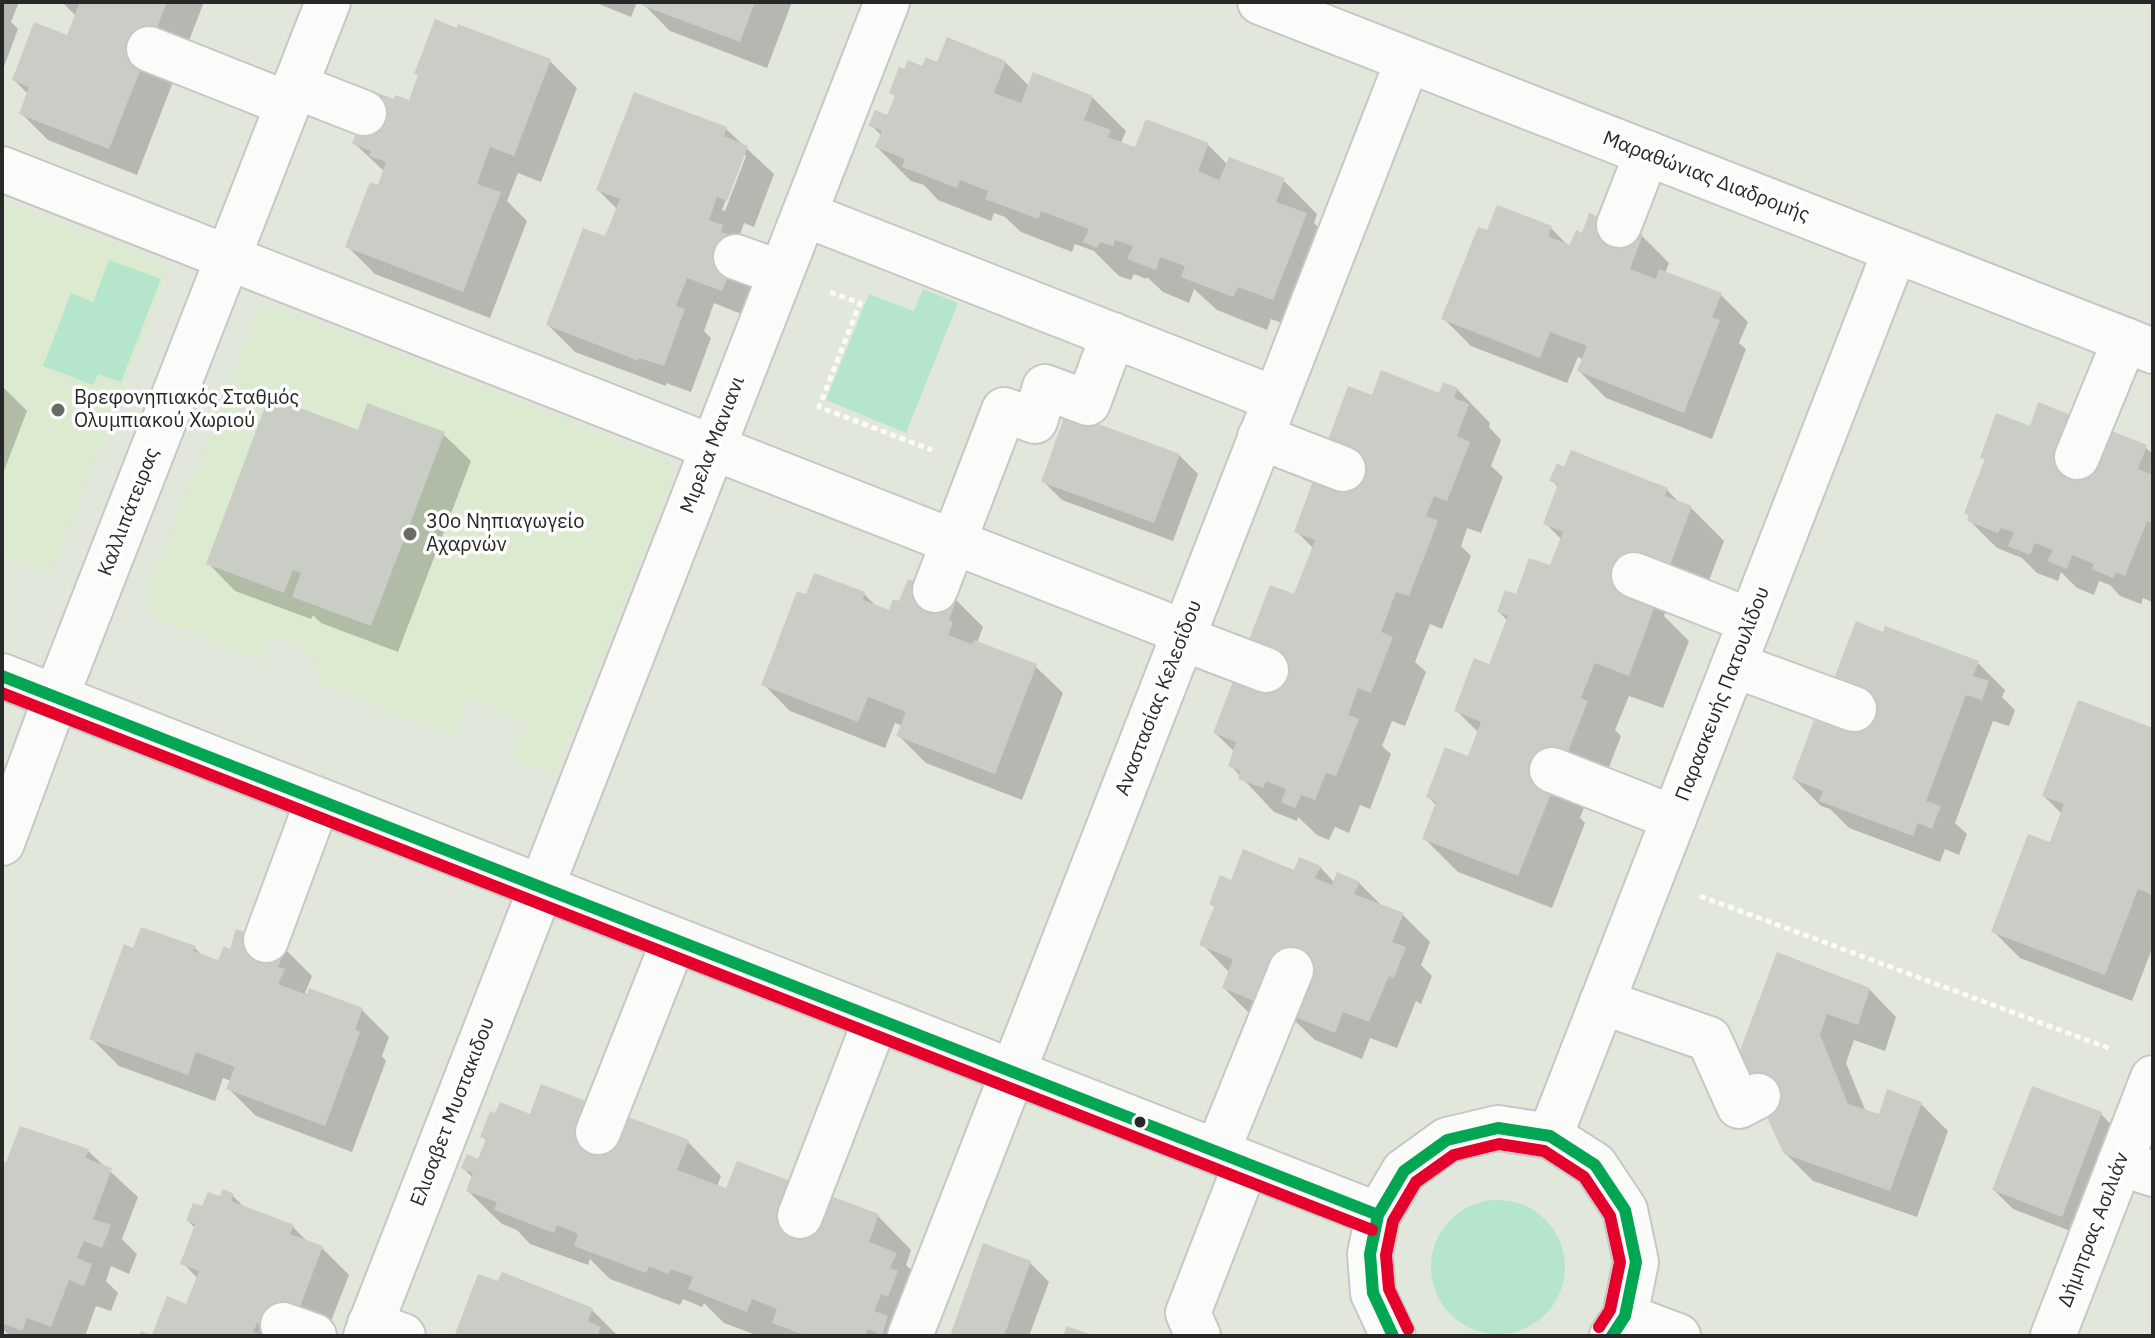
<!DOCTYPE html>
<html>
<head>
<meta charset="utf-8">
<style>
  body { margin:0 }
  #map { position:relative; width:2155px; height:1338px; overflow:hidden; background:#e2e7dc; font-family:"IBM Plex Sans",sans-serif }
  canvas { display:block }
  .frame { position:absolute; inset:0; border:4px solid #282828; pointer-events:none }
</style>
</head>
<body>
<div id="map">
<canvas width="2155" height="1338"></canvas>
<div class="frame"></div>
</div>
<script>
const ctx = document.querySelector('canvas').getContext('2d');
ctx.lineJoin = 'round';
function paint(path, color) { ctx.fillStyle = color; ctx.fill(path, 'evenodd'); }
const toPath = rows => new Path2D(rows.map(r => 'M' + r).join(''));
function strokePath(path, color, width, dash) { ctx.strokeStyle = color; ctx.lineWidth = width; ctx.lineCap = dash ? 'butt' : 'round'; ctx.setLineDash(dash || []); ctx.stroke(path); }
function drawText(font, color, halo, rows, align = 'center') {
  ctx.font = font + ' "IBM Plex Sans",sans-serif'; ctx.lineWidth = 7; ctx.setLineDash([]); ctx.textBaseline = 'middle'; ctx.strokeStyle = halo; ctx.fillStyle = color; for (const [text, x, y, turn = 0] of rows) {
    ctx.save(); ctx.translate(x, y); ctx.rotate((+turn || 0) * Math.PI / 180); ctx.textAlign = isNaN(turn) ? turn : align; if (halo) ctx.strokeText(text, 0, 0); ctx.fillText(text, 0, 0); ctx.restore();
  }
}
const education = toPath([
  [2,201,170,266,51,573,2,554],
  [266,308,283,309,666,459,672,468,673,477,554,776,513,759,528,721,468,698,453,736,321,684,310,650,270,636,261,661,161,621,150,609,147,591,255,317]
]);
const green = toPath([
  [109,260,161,279,121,382,98,374,93,385,43,366,71,293,93,302],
  [923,289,958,303,906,433,826,400,869,294,914,311],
  '1431 1267a67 67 0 1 1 134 0a67 67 0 1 1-134 0Z'
]);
const shadow = toPath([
  [2,2,19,2,11,22,18,29,2,72],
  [62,2,204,2,137,175,48,140,21,113,28,94,14,80,69,37,76,16],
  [594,2,637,2,631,17],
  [644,2,792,2,767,68,670,31,643,4],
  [550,61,577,88,541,182,518,173,507,201,527,221,490,318,375,274,348,247,385,172,354,143,395,102,410,103,420,77,416,74],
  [1005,62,1030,87,1092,97,1126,131,1121,143,1136,150,1208,145,1228,165,1283,180,1317,214,1314,223,1339,248,1306,332,1271,319,1267,330,1217,310,1194,289,1189,303,1163,292,1147,277,1146,279,1134,274,1131,280,1119,276,1094,251,1075,244,1072,252,1021,232,1005,217,994,213,991,221,938,200,924,185,911,181,877,147,882,136,871,125,888,117,923,68,938,65],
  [726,129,774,174,754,227,744,223,738,240,768,268,749,317,714,303,704,331,711,338,691,392,666,383,666,386,575,352,548,325,607,239,618,210,598,190],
  [743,153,746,156,725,211,722,210],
  [1551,228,1571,249,1642,236,1669,263,1665,274,1721,295,1748,322,1739,343,1746,349,1712,439,1606,398,1579,371,1584,360,1578,357,1567,383,1471,346,1444,319,1488,233],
  [2,386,27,411,2,476],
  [1457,389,1490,423,1489,427,1501,440,1491,466,1503,477,1481,533,1467,528,1461,546,1471,556,1442,629,1430,624,1415,662,1426,672,1405,726,1392,721,1382,746,1391,754,1370,809,1360,805,1349,833,1335,827,1329,840,1317,835,1298,817,1297,821,1274,812,1230,765,1235,752,1215,733,1295,597,1314,549,1296,531,1373,398,1440,395],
  [2031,428,2145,447,2153,454,2152,602,2143,598,2141,604,2120,596,2110,585,2099,581,2094,595,2077,588,2061,572,2058,581,2037,573,2022,558,1997,548,1970,521,1971,517,1966,513,1986,462,1982,457],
  [359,432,443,434,471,461,398,652,321,623,313,615,311,619,235,591,208,563],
  [1179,455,1198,474,1173,541,1062,500,1043,481],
  [1552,480,1667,490,1681,504,1691,508,1724,541,1700,604,1673,593,1664,616,1689,641,1663,708,1629,696,1615,730,1621,736,1602,785,1594,782,1580,818,1585,823,1552,908,1458,872,1424,838,1436,805,1428,797,1469,758,1479,733,1456,710,1490,666,1508,621,1499,612,1551,568,1562,540,1545,523,1559,488],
  [864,594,877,607,890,612,956,600,983,627,977,643,1035,666,1063,693,1022,800,926,763,899,736,903,726,895,723,885,748,790,711,763,684,807,597],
  [1978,663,2005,690,2002,697,2015,710,2009,726,1993,721,1955,823,1967,834,1959,855,1945,849,1940,862,1849,828,1830,809,1821,806,1794,779,1847,734],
  [2153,730,2153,946,2132,1001,2020,958,1993,931,2051,845,2062,814,2044,796],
  [1320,867,1335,883,1359,883,1383,907,1403,915,1430,942,1421,965,1432,976,1421,1004,1416,1001,1397,1048,1370,1038,1362,1059,1315,1040,1293,1019,1251,1015,1224,988,1230,973,1202,944,1232,883],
  [195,948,204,957,220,963,231,951,285,949,312,976,305,993,309,996,362,1010,389,1037,382,1056,386,1061,352,1152,256,1116,229,1089,231,1081,223,1078,215,1101,119,1066,92,1039,135,950],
  [1869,989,1896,1017,1885,1051,1854,1040,1846,1063,1866,1112,1880,1116,1921,1104,1948,1131,1917,1217,1813,1181,1785,1153,1740,1056],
  [2101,1114,2119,1133,2081,1235,2013,1209,1994,1190],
  [531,1116,688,1142,721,1176,717,1187,878,1216,911,1250,906,1265,929,1288,911,1336,788,1336,785,1333,784,1336,759,1336,724,1323,704,1303,702,1307,683,1299,680,1305,610,1279,590,1259,588,1265,530,1244,517,1230,502,1224,468,1191,473,1178,463,1168,480,1161,487,1142,482,1136],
  [88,1151,138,1197,122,1239,137,1254,129,1274,111,1266,106,1281,118,1293,111,1311,96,1306,85,1336,10,1336,2,1329,2,1163],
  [233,1196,246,1209,293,1227,309,1243,322,1248,349,1275,326,1334,154,1336,187,1306,198,1279,183,1263,195,1228,188,1221,221,1199],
  [1030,1263,1049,1282,1029,1336,952,1336],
  [592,1310,618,1336,459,1336,457,1334]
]);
const building = toPath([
  [80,2,167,2,109,149,19,114,29,87,12,80,34,22,67,35],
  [642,2,755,2,740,42,641,5],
  [435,19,457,28,458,24,551,59,514,156,490,147,477,184,501,192,463,292,345,247,370,182,378,185,386,162,369,156,371,151,352,144,372,91,394,99,395,95,409,100,418,75,414,74],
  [947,37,1006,61,994,93,1021,103,1033,72,1093,96,1084,120,1111,130,1108,137,1135,147,1146,119,1209,143,1198,171,1219,180,1229,157,1285,178,1276,202,1307,213,1273,300,1238,287,1233,297,1181,277,1185,266,1160,257,1156,270,1127,259,1133,246,1115,240,1113,246,1100,242,1097,248,1083,242,1089,229,1041,211,1038,219,985,199,988,191,960,180,957,188,902,167,905,159,875,147,882,130,868,126,875,110,887,115,895,96,889,93,899,67,904,69,908,60,922,66,926,57,937,62],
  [634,92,727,127,724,136,748,146,727,201,717,197,709,220,723,225,721,232,742,239,736,257,722,291,687,278,676,306,685,309,664,366,639,358,639,361,546,325,583,228,605,236,620,199,596,190],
  [1497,205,1552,226,1548,236,1570,245,1576,230,1582,233,1589,213,1643,234,1630,269,1656,279,1659,269,1722,293,1712,317,1720,320,1684,413,1577,371,1587,346,1550,332,1540,358,1441,319,1478,227,1487,230],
  [1381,370,1439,393,1443,382,1458,388,1454,398,1469,404,1457,436,1470,442,1447,501,1434,496,1426,516,1438,521,1409,596,1396,592,1381,632,1393,637,1371,693,1358,688,1348,715,1359,719,1336,776,1326,773,1315,800,1301,795,1295,808,1281,802,1286,789,1266,781,1263,788,1238,779,1240,771,1228,766,1236,742,1213,733,1270,585,1294,594,1315,540,1294,532,1348,386,1372,395],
  [269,396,358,430,367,403,445,432,371,626,292,597,301,573,293,570,284,593,206,564],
  [2038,402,2147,445,2138,469,2153,475,2153,523,2147,521,2125,576,2116,572,2113,578,2091,569,2094,564,2072,555,2067,569,2047,561,2053,550,2035,543,2030,555,2008,546,2014,532,2000,528,1998,533,1967,521,1969,515,1964,513,1985,459,1980,458,1996,413,2030,426],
  [1066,412,1180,454,1154,523,1041,482],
  [1571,450,1668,488,1665,496,1692,506,1629,676,1595,663,1581,698,1588,701,1518,876,1422,839,1436,802,1426,797,1445,747,1468,756,1481,722,1454,711,1474,658,1489,664,1508,616,1497,612,1505,590,1516,594,1529,558,1550,565,1563,532,1543,524,1558,484,1549,481,1557,463,1564,467],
  [814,573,865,592,863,600,889,610,893,599,899,601,908,579,957,598,949,620,953,622,948,635,972,644,974,640,1037,664,995,774,896,736,906,712,868,697,858,722,761,685,797,591,806,594],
  [1856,621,1883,632,1885,626,1979,661,1973,676,1989,681,1982,700,1966,695,1926,801,1941,806,1932,829,1918,823,1913,836,1819,801,1823,791,1792,779,1814,720,1845,731,1858,696,1831,686],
  [2078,700,2153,728,2153,895,2138,889,2105,975,1991,932,2028,834,2050,842,2064,804,2042,796],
  [1243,849,1294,870,1299,857,1321,866,1315,878,1332,885,1337,872,1360,882,1354,894,1404,913,1392,942,1406,947,1394,978,1389,976,1369,1022,1343,1012,1335,1033,1222,988,1233,959,1199,945,1214,907,1209,904,1220,875,1231,880],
  [141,927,196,946,193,951,218,960,224,946,230,949,236,929,286,947,278,967,285,969,278,984,307,995,309,988,363,1008,355,1029,360,1032,325,1126,226,1089,235,1067,196,1052,188,1075,89,1039,124,944,133,948],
  [1777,952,1870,988,1858,1025,1827,1014,1820,1035,1848,1104,1879,1114,1887,1089,1922,1102,1890,1191,1784,1154,1738,1056],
  [541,1084,689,1140,677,1170,726,1188,737,1161,879,1214,869,1242,897,1253,890,1268,898,1271,888,1297,881,1294,874,1311,888,1316,882,1335,868,1329,865,1336,807,1336,772,1323,777,1309,752,1299,747,1312,688,1289,693,1277,671,1269,668,1274,649,1266,646,1273,574,1246,578,1234,557,1225,554,1233,494,1210,497,1202,466,1191,473,1173,461,1168,467,1154,478,1159,486,1139,480,1137,490,1111,495,1113,500,1102,530,1114],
  [2032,1086,2102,1112,2062,1217,1992,1190],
  [20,1126,89,1149,85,1158,112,1168,93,1219,111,1225,102,1248,84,1241,77,1258,92,1264,84,1286,69,1280,51,1327,27,1318,22,1331,2,1323,2,1161,6,1162],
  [223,1189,234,1194,231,1201,294,1225,290,1234,323,1246,299,1309,280,1332,257,1323,253,1332,264,1336,139,1336,141,1331,152,1335,167,1296,186,1304,199,1271,180,1264,195,1224,186,1221,193,1203,202,1206,208,1192,220,1196],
  [983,1243,1031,1261,1004,1336,950,1336],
  [502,1272,593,1308,588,1321,601,1327,597,1336,455,1334,478,1274,498,1281],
  [1067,1326,1095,1336,1063,1336]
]);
const path = toPath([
  [830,292,860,303,819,407,932,450],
  [1700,896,2111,1049]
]);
const pedestrian = toPath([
  [149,49,288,104],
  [295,86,364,113],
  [1619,225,1647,153],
  [736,257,780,273],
  [1260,437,1343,469],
  [2077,457,2125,340],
  [1634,575,1751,621],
  [935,590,1004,410,1035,421,1045,387,1088,403,1113,335],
  [1182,638,1266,670],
  [1734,665,1854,709],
  [1552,770,1674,818],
  [266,940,318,800],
  [1602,1002,1709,1039,1739,1106,1758,1096],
  [598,1132,674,940],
  [1217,1152,1291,970],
  [2120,1163,2153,1174],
  [800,1216,876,1019],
  [370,1324,403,1336],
  [283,1325,314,1336],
  [1198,1336,1188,1313,1246,1164]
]);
const minor = toPath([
  [1260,2,2153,351],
  [2,169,1184,632],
  [804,214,1275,399],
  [2,843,56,697,328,2],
  [1550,1136,1895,251],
  [366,1336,887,2],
  [910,1336,1408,60],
  [2053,1336,2153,1078]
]);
const tertiary = toPath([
  [2,676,1378,1215],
  [1625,1316,1678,1336],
  [1393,1336,1373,1293,1370,1254,1378,1215,1404,1171,1447,1140,1498,1128,1550,1136,1595,1165,1625,1210,1636,1262,1625,1316,1612,1336]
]);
const bus1 = toPath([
  [2,676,1378,1215],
  [1393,1336,1373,1293,1370,1254,1378,1215,1404,1171,1447,1140,1498,1128,1550,1136,1595,1165,1625,1210,1636,1262,1625,1316,1612,1336]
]);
const bus2 = toPath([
  [2,693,1372,1230],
  [1408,1329,1389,1289,1386,1255,1393,1221,1416,1182,1454,1155,1499,1144,1544,1151,1584,1177,1610,1216,1620,1262,1610,1310,1599,1327]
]);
const markers = [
  [58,410,8,"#696b67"],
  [410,534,8,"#696b67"],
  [1140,1122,7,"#282828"]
];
const streetNames = [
  ["Μαραθώνιας Διαδρομής",1706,177,21],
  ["Μιρελα Μανιανι",713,445,-69],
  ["Καλλιπάτειρας",129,512,-69],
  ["Παρασκευής Πατουλίδου",1723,694,-69],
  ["Αναστασίας Κελεσίδου",1159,698,-69],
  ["Ελισαβετ Μυστακιδου",453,1112,-69],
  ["Δήμητρας Ασιλιάν",2094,1230,-69]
];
const poiNames = [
  ["Βρεφονηπιακός Σταθμός",74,398],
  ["Ολυμπιακού Χωριού",74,421],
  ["30ο Νηπιαγωγείο",426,522],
  ["Αχαρνών",426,545]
];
paint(education, '#dcebd0');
paint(green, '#b5e6cb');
paint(shadow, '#0003');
paint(building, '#c9cdc6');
strokePath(pedestrian, '#c7c7c6', 48);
strokePath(minor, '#c7c7c6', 48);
strokePath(tertiary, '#c7c7c6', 48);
strokePath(path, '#fbfbfa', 5, [6, 4]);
strokePath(pedestrian, '#fbfbfa', 44);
strokePath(minor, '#fbfbfa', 44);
strokePath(tertiary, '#fbfbfa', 44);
strokePath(bus1, '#00a651', 12);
strokePath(bus2, '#e4002b', 12);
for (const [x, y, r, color] of markers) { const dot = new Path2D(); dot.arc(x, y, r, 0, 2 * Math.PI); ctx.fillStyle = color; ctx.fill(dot); strokePath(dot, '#fff', 3); }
drawText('20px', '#282828', '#fff', streetNames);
drawText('20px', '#282828', '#fff', poiNames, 'left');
</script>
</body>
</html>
